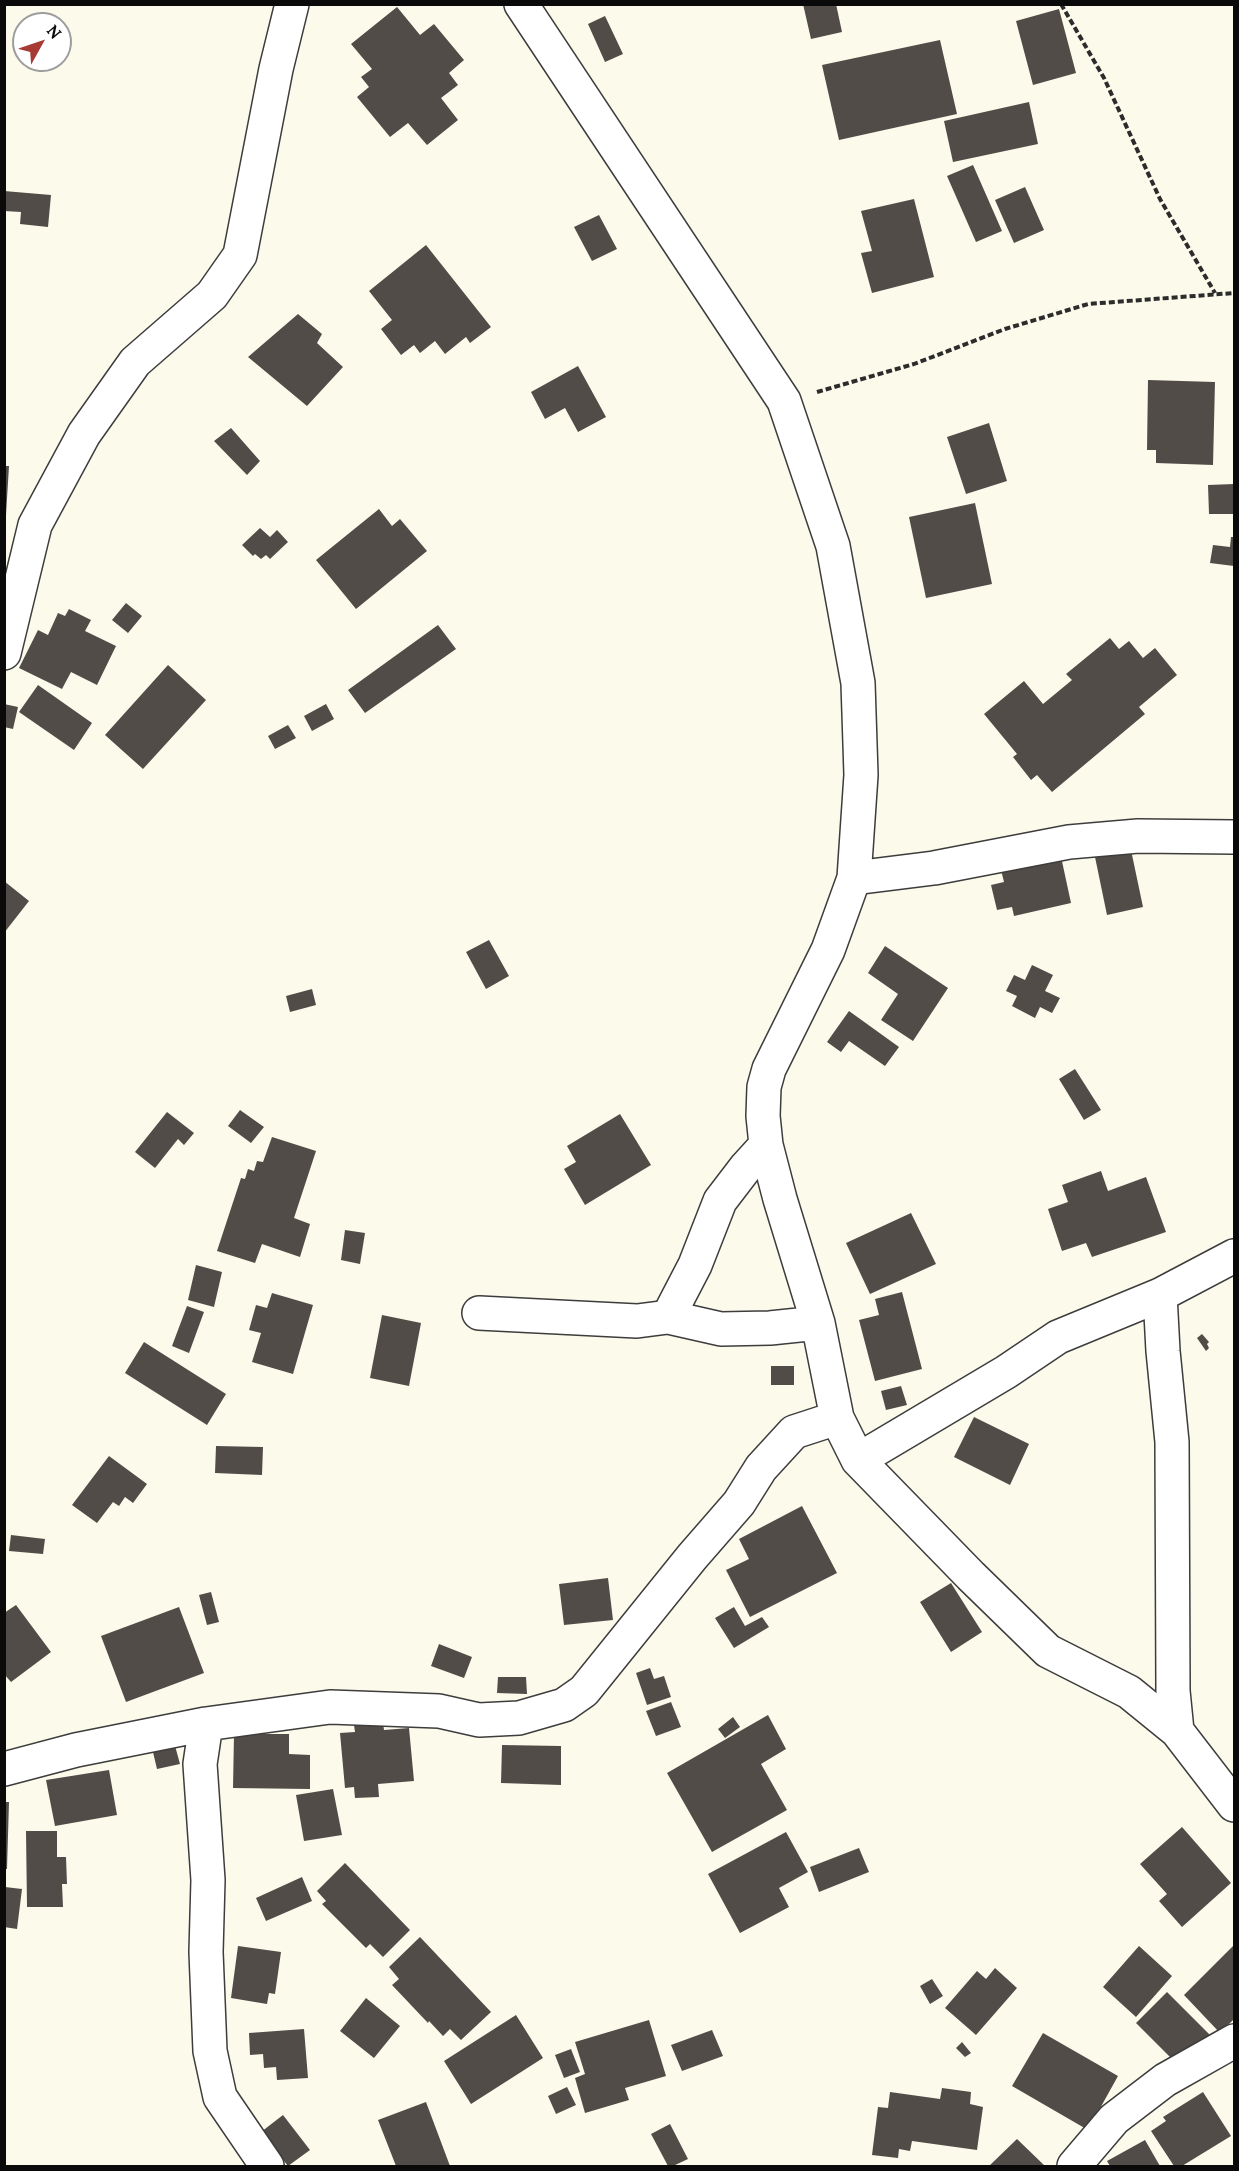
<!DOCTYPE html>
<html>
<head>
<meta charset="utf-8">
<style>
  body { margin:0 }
  #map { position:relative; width:1239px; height:2171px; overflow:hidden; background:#fcfaea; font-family:Lora,serif }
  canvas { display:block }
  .frame { position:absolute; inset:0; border:6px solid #0a0a0a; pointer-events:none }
  .north { position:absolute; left:12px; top:12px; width:60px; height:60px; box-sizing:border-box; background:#fff; border:2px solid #9d9d9d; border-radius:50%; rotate:50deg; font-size:16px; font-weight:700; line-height:24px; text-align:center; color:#0a0a0a }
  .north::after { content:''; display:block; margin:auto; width:21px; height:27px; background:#a83a35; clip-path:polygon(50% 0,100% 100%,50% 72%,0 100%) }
</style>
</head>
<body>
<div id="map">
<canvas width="1239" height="2171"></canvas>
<div class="frame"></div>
<div class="north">N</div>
</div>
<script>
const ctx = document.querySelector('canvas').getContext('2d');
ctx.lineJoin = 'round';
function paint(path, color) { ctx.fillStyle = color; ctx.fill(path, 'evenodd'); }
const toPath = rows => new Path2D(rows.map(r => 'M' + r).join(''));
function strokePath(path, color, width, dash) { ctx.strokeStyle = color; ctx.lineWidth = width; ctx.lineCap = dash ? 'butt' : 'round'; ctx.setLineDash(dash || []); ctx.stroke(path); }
const building = toPath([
  [803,4,836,4,842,32,811,39],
  [397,7,420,35,434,24,464,60,449,73,458,85,441,98,458,120,427,145,408,123,390,137,357,97,369,87,361,77,372,69,351,44],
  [1059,9,1076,73,1033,85,1016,21],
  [605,16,623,54,605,62,588,24],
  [940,40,957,114,839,140,822,65],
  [1029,102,1038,144,953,162,944,121],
  [973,165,1002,231,976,242,947,176],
  [1025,187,1044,230,1014,243,995,200],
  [4,191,51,195,48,227,20,224,21,212,4,211],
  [914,199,934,277,872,293,861,253,872,251,861,211],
  [599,215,617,249,592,261,574,227],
  [426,245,491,327,470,343,466,337,445,354,435,341,420,353,414,345,401,355,381,329,392,320,369,291],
  [298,314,322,334,317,343,343,367,307,406,248,357],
  [578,366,606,417,578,432,565,408,545,419,531,392],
  [1148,380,1215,382,1213,465,1156,463,1156,450,1147,450],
  [989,423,1007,481,966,494,947,437],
  [231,428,260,461,247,475,214,441],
  [4,466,9,466,6,515,4,515],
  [1234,484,1234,514,1209,514,1208,485],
  [975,503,992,584,926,598,909,517],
  [379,509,392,526,400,519,427,551,356,609,316,560],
  [260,528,270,537,277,530,288,542,270,559,266,555,261,559,255,554,253,556,242,545],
  [1231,537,1234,537,1234,566,1210,563,1213,545,1230,547],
  [126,603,142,616,128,633,112,620],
  [69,609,91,620,85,631,116,646,97,685,71,672,62,689,19,668,38,630,48,635,58,613,65,616],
  [438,625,456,649,365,713,348,690],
  [1110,638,1119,649,1129,641,1143,658,1155,648,1177,675,1139,707,1145,714,1052,792,1037,775,1031,780,1013,757,1017,754,984,714,1024,681,1043,704,1072,680,1066,674],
  [168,665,206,700,143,769,105,735],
  [38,685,92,723,74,750,19,712],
  [4,704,18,707,13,729,4,727],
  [326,704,334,719,312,731,304,716],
  [288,725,296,738,275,749,268,736],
  [1131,850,1143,907,1107,915,1095,857],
  [1060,852,1071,903,1014,916,1012,907,997,910,991,885,1004,882,1000,866],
  [4,881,29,901,4,933],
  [489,940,509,976,486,989,466,952],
  [885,946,948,988,913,1041,881,1020,898,994,868,973],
  [1032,965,1053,975,1045,991,1060,998,1052,1013,1040,1007,1035,1018,1012,1006,1017,996,1006,991,1014,975,1025,980],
  [312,989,316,1005,290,1012,286,996],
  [849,1011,899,1047,885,1066,849,1041,841,1052,827,1042],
  [1075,1069,1101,1110,1084,1120,1059,1079],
  [240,1110,264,1127,251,1143,228,1126],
  [167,1112,194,1133,184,1145,178,1139,155,1168,135,1152],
  [620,1114,651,1165,585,1205,564,1169,576,1162,567,1146],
  [272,1137,316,1151,294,1218,310,1224,300,1257,262,1244,255,1263,217,1251,241,1178,245,1179,248,1169,254,1171,257,1161,263,1162],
  [1101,1171,1108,1191,1146,1177,1166,1232,1092,1257,1086,1243,1062,1251,1048,1209,1068,1202,1062,1185],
  [911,1213,936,1264,870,1294,846,1243],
  [345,1230,365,1233,360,1264,341,1260],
  [196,1265,222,1272,214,1307,188,1300],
  [902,1292,922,1369,875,1381,859,1320,879,1315,875,1299],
  [272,1293,313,1305,293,1374,252,1362,261,1333,249,1330,256,1305,267,1308],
  [187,1306,204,1312,189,1353,172,1346],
  [382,1315,421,1323,409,1386,370,1378],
  [1202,1334,1209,1342,1207,1344,1209,1348,1206,1351,1197,1338],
  [144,1342,226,1394,207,1425,125,1373],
  [771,1366,794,1366,794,1385,771,1385],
  [901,1386,907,1405,886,1410,881,1391],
  [974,1417,1029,1444,1010,1485,954,1457],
  [216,1446,263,1447,262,1475,215,1473],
  [109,1456,147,1484,133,1503,125,1497,119,1506,113,1502,97,1523,72,1505],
  [802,1506,837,1573,750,1617,726,1570,749,1559,739,1539],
  [11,1535,45,1539,43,1554,9,1551],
  [608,1578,613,1620,564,1625,559,1584],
  [951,1583,982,1632,951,1652,920,1602],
  [211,1592,219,1622,207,1625,199,1595],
  [16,1605,51,1652,11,1682,4,1674,4,1613],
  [179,1607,204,1673,126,1702,101,1636],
  [734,1607,745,1626,762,1617,769,1627,734,1648,715,1618],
  [439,1644,472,1657,464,1678,431,1666],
  [650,1668,654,1679,664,1676,671,1697,647,1705,636,1673],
  [498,1677,526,1677,527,1694,497,1693],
  [671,1702,681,1727,656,1736,646,1711],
  [768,1715,786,1749,761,1764,787,1810,712,1852,667,1773],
  [382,1716,384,1730,409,1728,414,1781,378,1784,379,1797,355,1798,354,1787,345,1788,340,1733,355,1732,353,1718],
  [733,1717,740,1727,725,1738,718,1729],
  [234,1734,289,1734,289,1754,310,1755,310,1789,233,1788],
  [174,1742,180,1764,157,1769,152,1748],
  [502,1745,561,1746,561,1785,501,1783],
  [109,1770,117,1815,55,1826,46,1780],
  [333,1789,342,1835,304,1841,296,1795],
  [4,1802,9,1802,7,1869,4,1869],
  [1182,1827,1231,1883,1182,1927,1159,1901,1167,1894,1140,1864],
  [26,1831,57,1831,57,1857,66,1857,67,1884,62,1884,63,1907,27,1907],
  [786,1832,808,1872,779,1888,789,1907,740,1933,708,1874],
  [859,1848,869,1872,819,1892,810,1867],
  [345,1863,410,1930,383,1957,370,1944,366,1948,322,1904,326,1901,317,1891],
  [302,1877,312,1901,266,1921,256,1898],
  [5,1887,22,1889,17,1929,4,1927],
  [420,1937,491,2012,461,2040,450,2029,443,2036,429,2021,428,2023,392,1985,399,1979,389,1967],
  [1234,1945,1234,2019,1220,2033,1184,1995],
  [238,1946,281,1952,275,1994,269,1993,267,2004,231,1998],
  [1139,1946,1172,1976,1136,2017,1103,1987],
  [995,1968,1017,1988,976,2035,945,2008,977,1971,986,1979],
  [932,1979,943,1996,930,2004,920,1986],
  [1167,1992,1210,2035,1179,2066,1136,2023],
  [366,1998,400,2026,374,2058,340,2031],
  [516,2015,543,2058,471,2104,444,2061],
  [649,2020,666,2076,625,2088,629,2100,585,2113,575,2078,585,2074,575,2042],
  [304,2029,308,2078,277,2080,276,2067,264,2068,263,2054,250,2055,249,2033],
  [712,2030,723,2056,682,2071,671,2045],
  [1043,2033,1118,2076,1088,2130,1012,2086],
  [962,2042,971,2053,965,2057,956,2048],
  [571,2049,580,2072,564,2078,555,2055],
  [567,2087,576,2105,556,2114,548,2096],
  [942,2088,971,2092,970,2104,983,2107,977,2150,912,2141,910,2151,899,2149,898,2158,872,2155,878,2107,888,2108,890,2092,940,2099],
  [1203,2092,1231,2136,1182,2166,1174,2166,1151,2131,1166,2121,1163,2117],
  [426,2102,450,2166,396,2166,378,2120],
  [283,2115,310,2150,288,2166,261,2132],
  [670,2124,688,2159,673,2166,668,2166,651,2134],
  [1017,2139,1045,2166,989,2166],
  [1145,2140,1160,2166,1110,2166,1107,2161]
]);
const path = toPath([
  [1061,4,1104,78,1160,199,1215,293],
  [817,392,914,364,1005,329,1088,304,1234,293]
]);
const minor = toPath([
  [521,4,784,401,833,546,858,683,861,775,854,878,828,950,769,1069,764,1087,763,1116,766,1145,780,1199,818,1323,837,1418,858,1460,971,1576,1048,1651,1129,1692,1177,1731,1234,1805],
  [4,653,35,525,84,434,135,362,212,295,240,255,276,69,292,4],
  [854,878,934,868,1069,842,1138,836,1234,837],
  [1160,1295,1163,1351,1172,1442,1173,1691,1177,1731],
  [479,1313,637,1321,668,1317,695,1265,720,1201,746,1167,766,1145],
  [668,1317,721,1329,770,1328,818,1323],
  [858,1460,1006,1372,1058,1337,1160,1295,1234,1256],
  [206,1724,200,1764,208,1880,206,1952,210,2051,220,2097,267,2166],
  [4,1769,76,1750,206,1724,330,1707,439,1711,479,1720,519,1718,564,1705,584,1691,692,1557,739,1503,761,1468,794,1432,837,1418],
  [1074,2166,1114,2119,1165,2080,1234,2041]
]);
paint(building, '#514c48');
strokePath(minor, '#3d3d3d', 36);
strokePath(path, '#2c2c2c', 4, [6, 3]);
strokePath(minor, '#fff', 33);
</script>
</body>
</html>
